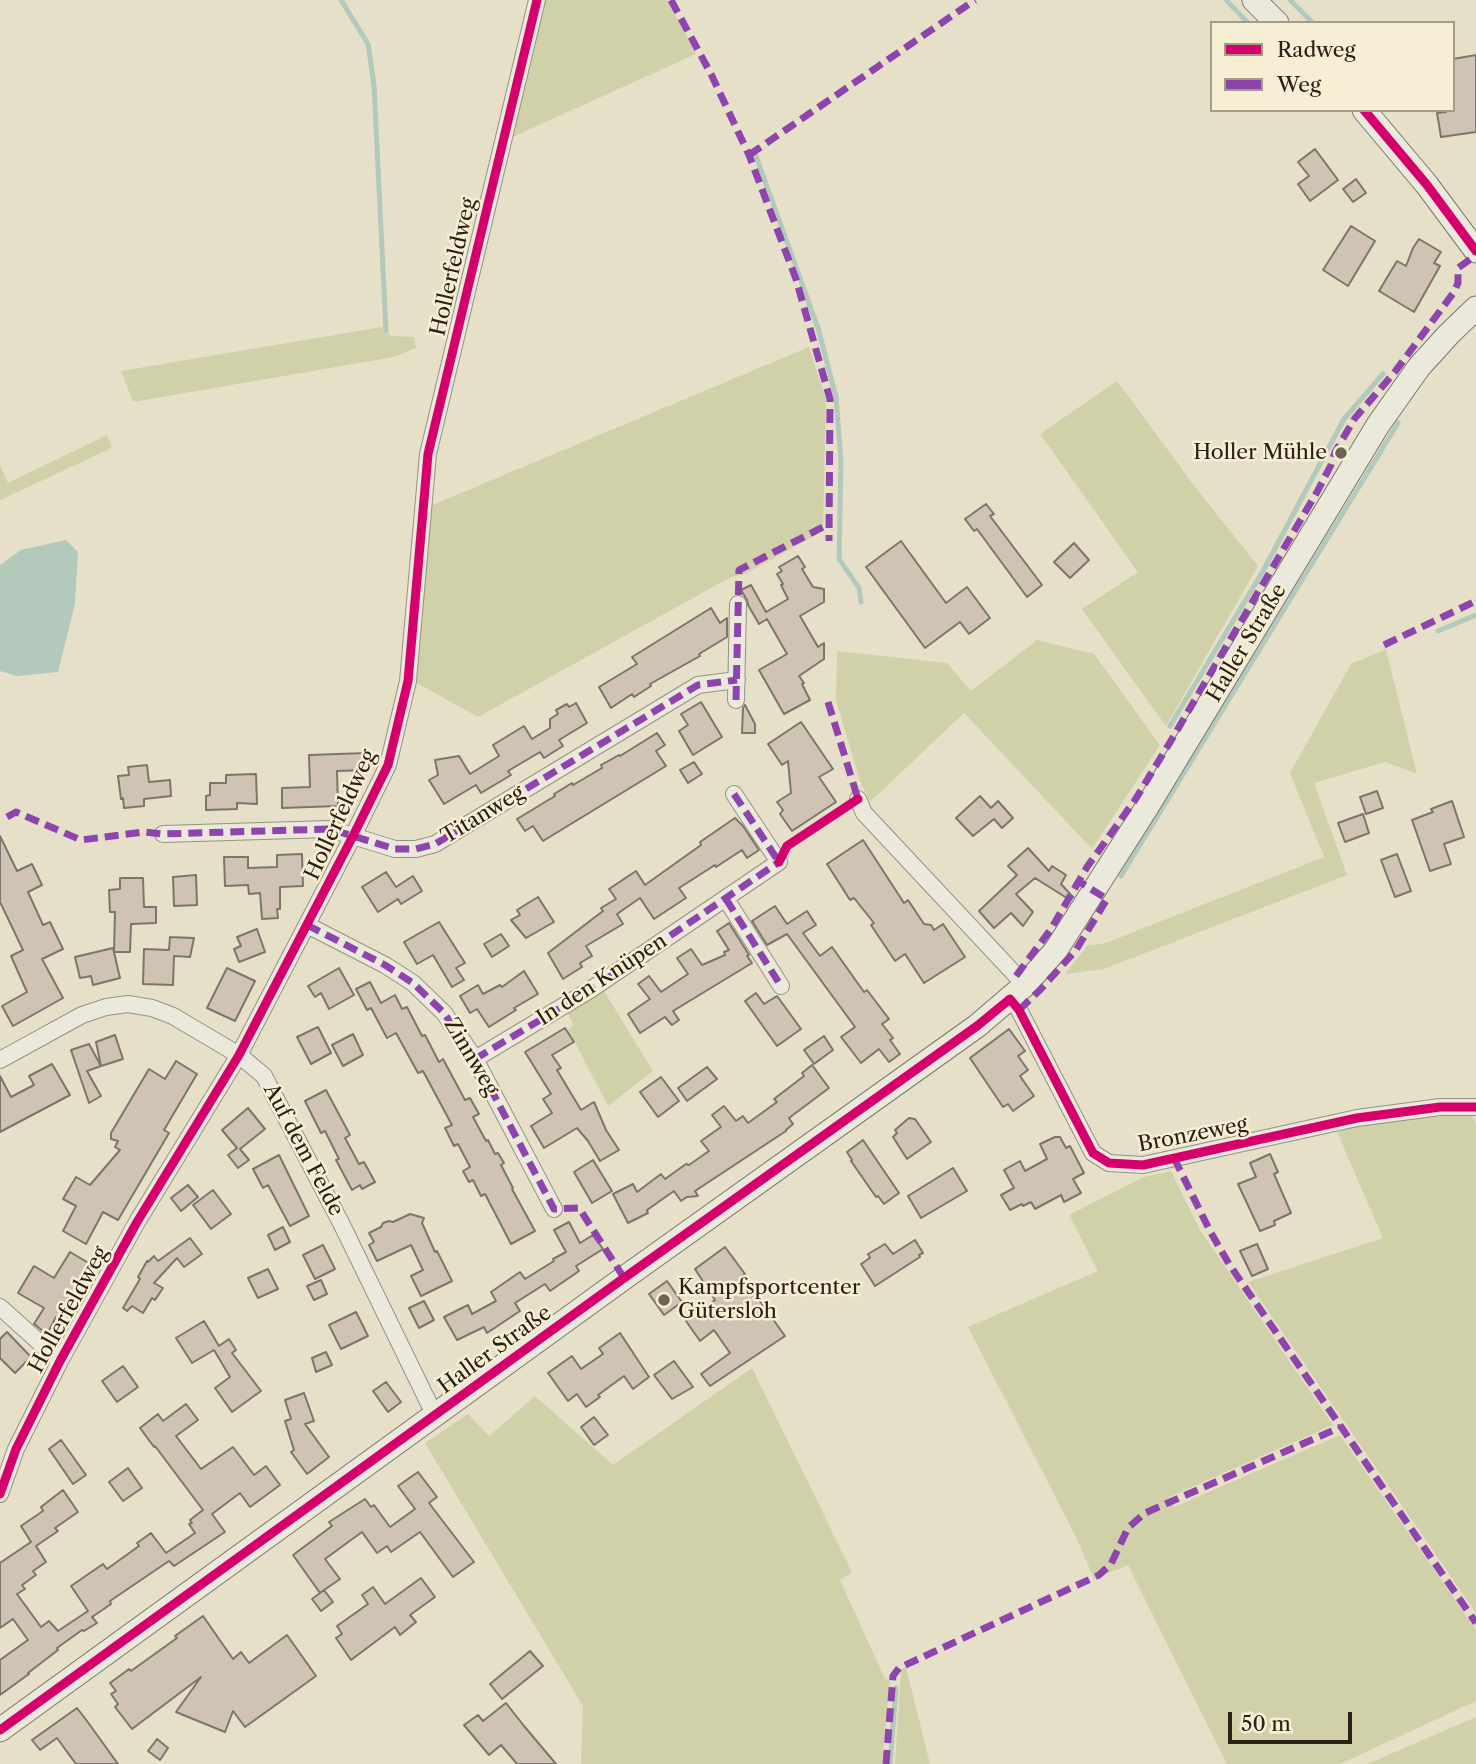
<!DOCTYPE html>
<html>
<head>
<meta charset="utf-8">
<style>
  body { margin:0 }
  #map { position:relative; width:1476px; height:1764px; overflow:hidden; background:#e6e0c9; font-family:"Libre Caslon Text",serif }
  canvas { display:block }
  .legend { position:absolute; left:1210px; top:21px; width:245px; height:91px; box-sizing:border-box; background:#f7efd4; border:2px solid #a59c88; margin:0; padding:9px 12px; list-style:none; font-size:21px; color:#2b2016 }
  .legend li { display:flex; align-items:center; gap:14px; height:35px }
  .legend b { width:35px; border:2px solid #a59c88 }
  .scale { position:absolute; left:1228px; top:1712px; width:124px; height:32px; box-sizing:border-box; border:4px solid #2b2016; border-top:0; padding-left:9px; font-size:21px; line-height:24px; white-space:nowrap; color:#2b2016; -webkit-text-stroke:5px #f7efd4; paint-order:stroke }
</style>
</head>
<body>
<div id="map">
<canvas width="1476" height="1764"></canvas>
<ul class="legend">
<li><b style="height:9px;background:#d6006c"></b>Radweg</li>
<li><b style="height:9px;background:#8e44ad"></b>Weg</li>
</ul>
<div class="scale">50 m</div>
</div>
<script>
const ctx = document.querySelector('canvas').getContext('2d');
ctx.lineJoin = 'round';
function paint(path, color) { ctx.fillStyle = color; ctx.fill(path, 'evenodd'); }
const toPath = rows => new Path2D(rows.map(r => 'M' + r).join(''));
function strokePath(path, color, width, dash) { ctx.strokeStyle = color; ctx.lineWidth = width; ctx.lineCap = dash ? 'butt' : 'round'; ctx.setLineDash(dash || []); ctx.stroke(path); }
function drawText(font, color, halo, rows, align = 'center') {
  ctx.font = font + ' "Libre Caslon Text",serif'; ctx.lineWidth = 5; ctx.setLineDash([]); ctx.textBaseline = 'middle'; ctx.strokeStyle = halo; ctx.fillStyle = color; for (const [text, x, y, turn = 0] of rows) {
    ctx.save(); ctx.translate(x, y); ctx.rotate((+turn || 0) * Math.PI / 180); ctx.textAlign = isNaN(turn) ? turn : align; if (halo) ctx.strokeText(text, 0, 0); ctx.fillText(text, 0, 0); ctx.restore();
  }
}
const green = toPath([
  [544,0,667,0,696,54,508,139],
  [382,327,391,336,414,337,416,348,394,357,133,402,121,371],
  [809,347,826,399,823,531,745,574,731,577,478,717,415,682,430,506],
  [1117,381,1199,492,1258,566,1166,726,1082,609,1138,572,1040,434],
  [107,435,112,448,0,500,0,465,8,483],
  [1037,640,1094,654,1160,745,1092,849,964,713,870,802,860,781,836,700,837,651,947,663,971,691],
  [1386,649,1417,774,1385,762,1314,783,1347,875,1104,969,1065,974,1088,945,1103,944,1324,857,1290,773,1351,664],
  [604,991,653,1071,608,1106,568,1029,574,1025,567,1013],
  [1472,1115,1476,1124,1476,1613,1248,1282,1383,1238,1337,1132,1360,1125,1440,1116],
  [1171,1171,1200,1230,1333,1425,1169,1497,1174,1507,1340,1435,1476,1630,1476,1701,1340,1764,1227,1764,1128,1565,1094,1579,1076,1537,968,1327,1098,1271,1069,1215,1144,1177],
  [752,1368,852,1572,840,1580,885,1679,890,1680,882,1764,581,1764,583,1706,425,1443,468,1414,489,1436,535,1396,613,1465],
  [906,1667,930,1764,895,1764,901,1669],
  [1476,1717,1476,1764,1367,1764]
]);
const water = toPath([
  [66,540,78,552,75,604,58,672,17,676,0,671,0,565,21,550]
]);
const stream = toPath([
  [341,0,368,44,374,85,386,331],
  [1226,0,1248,23],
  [1290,0,1313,23],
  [756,156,818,328,836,397,841,461,839,559,859,588,861,602],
  [1438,631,1476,615],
  [1170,726,1263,571,1344,419,1383,374],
  [1121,876,1398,423],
  [890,1764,896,1688]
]);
const building = toPath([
  [1476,55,1476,132,1441,137,1437,113,1446,112,1446,110,1453,110,1453,59,1476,55],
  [1315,149,1338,180,1310,201,1298,184,1309,176,1298,162,1315,149],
  [1356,179,1366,193,1353,202,1343,189,1356,179],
  [1351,226,1375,241,1348,286,1323,270,1351,226],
  [1419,239,1441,252,1434,263,1440,266,1414,312,1379,291,1397,261,1406,266,1413,248,1419,239],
  [986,504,994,514,990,516,1042,585,1027,597,977,529,974,531,965,519,986,504],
  [901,541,946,603,967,587,990,618,969,634,960,622,925,648,866,567,901,541],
  [1074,543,1089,560,1070,578,1054,562,1074,543],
  [798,556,805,567,802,569,813,587,824,589,824,602,800,616,818,647,824,643,824,659,799,676,804,683,802,684,810,700,784,714,759,670,787,654,767,619,759,624,748,605,747,600,741,590,751,585,766,612,788,599,781,585,783,584,777,574,782,571,779,567,798,556],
  [711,608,720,623,727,618,727,637,699,654,700,656,650,684,651,686,634,697,632,694,611,708,599,687,637,664,632,657,711,608],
  [701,702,722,737,693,755,679,731,688,725,681,714,701,702],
  [576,703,587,723,559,740,563,746,544,758,540,752,508,771,511,775,481,793,476,785,444,804,429,780,438,775,435,760,459,756,470,774,499,756,493,745,524,726,532,739,550,728,550,719,558,714,556,710,567,704,569,707,576,703],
  [745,705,755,724,755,733,742,733,743,708,745,705],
  [801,722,833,769,819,777,836,802,792,831,780,814,783,810,777,802,791,793,788,761,782,765,768,744,801,722],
  [657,733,665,745,656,751,666,766,543,841,533,826,525,831,517,819,555,796,554,794,572,783,573,785,602,768,601,765,619,755,620,756,657,733],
  [367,753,368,770,337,771,338,806,282,808,282,788,310,787,309,755,367,753],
  [694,762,702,774,688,783,680,770,694,762],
  [147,765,149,782,170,780,171,796,144,799,144,806,124,808,123,798,121,799,118,776,129,775,128,767,147,765],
  [256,774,257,804,237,803,237,809,206,810,206,796,210,795,210,783,226,783,226,775,256,774],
  [1377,791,1383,808,1366,814,1360,797,1377,791],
  [980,796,991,808,998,801,1013,818,1002,828,994,819,973,836,956,818,980,796],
  [1452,801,1464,837,1444,844,1451,864,1430,871,1412,820,1433,812,1431,809,1452,801],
  [1363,814,1369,833,1345,842,1338,823,1363,814],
  [735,818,743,826,759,850,747,858,742,850,716,867,715,865,679,888,686,898,654,919,640,898,617,914,623,924,586,946,592,956,580,963,582,967,563,979,548,953,603,911,601,908,616,899,609,889,636,871,645,885,701,845,700,842,735,818],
  [0,836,17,871,32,864,42,885,28,892,43,925,50,922,63,949,42,959,63,998,13,1026,2,1006,27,992,11,956,23,950,0,902,0,836],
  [863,840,904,903,908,900,924,924,931,925,934,930,943,924,965,957,924,983,905,954,895,961,871,925,874,923,854,898,850,900,827,864,863,840],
  [1028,848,1049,871,1052,866,1066,875,1061,884,1073,897,1070,900,1035,878,1016,894,1033,912,1023,926,1011,913,994,928,979,911,1017,875,1008,866,1028,848],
  [302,854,303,886,280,887,280,909,277,909,278,918,262,919,260,893,249,894,248,885,225,886,224,857,248,857,248,868,277,867,277,855,302,854],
  [1397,854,1411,891,1395,897,1381,860,1397,854],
  [386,872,396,887,413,876,422,891,401,904,398,899,378,912,362,887,386,872],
  [196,875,197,905,174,906,173,877,196,875],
  [120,878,143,878,144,907,156,907,156,923,131,924,130,952,114,952,115,912,110,912,109,890,120,889,120,878],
  [538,897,554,922,526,938,511,920,520,915,517,910,538,897],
  [775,906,787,924,807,911,816,925,803,933,820,956,832,947,864,992,867,990,889,1019,882,1024,893,1038,890,1040,900,1054,889,1062,879,1049,861,1063,841,1037,855,1027,787,934,767,945,752,921,775,906],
  [439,922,465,963,456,968,464,980,452,987,433,955,417,964,404,942,439,922],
  [729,923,749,955,747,956,752,963,673,1011,679,1020,672,1025,665,1017,640,1033,628,1014,650,999,638,984,649,976,661,992,688,974,677,958,691,949,702,965,725,955,724,952,729,950,717,931,729,923],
  [257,929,265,952,239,962,234,949,241,946,237,937,257,929],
  [501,934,509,946,492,957,484,944,501,934],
  [170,937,194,938,190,957,174,956,173,985,143,984,144,949,169,950,170,937],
  [113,948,120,978,93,985,91,976,80,978,75,957,113,948],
  [227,968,255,981,235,1021,207,1008,227,968],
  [339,968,354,995,329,1009,321,993,315,997,308,986,339,968],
  [524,971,538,994,514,1008,516,1010,489,1027,477,1009,470,1013,460,996,478,985,483,994,500,985,502,987,524,971],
  [370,982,381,1003,395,995,402,1009,407,1007,422,1036,425,1035,439,1062,443,1059,465,1100,470,1098,479,1114,473,1117,486,1141,488,1140,495,1154,498,1153,504,1163,501,1165,513,1188,512,1189,535,1231,511,1244,485,1194,481,1196,473,1180,469,1182,463,1171,470,1167,458,1144,454,1146,445,1128,452,1125,423,1071,418,1073,396,1033,387,1038,371,1008,367,1010,356,989,370,982],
  [756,993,764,1004,777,996,801,1029,777,1046,745,1001,756,993],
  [318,1027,331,1053,311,1064,297,1037,318,1027],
  [565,1028,574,1042,552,1055,561,1068,557,1070,581,1110,594,1102,606,1130,619,1150,600,1161,588,1141,577,1128,544,1148,531,1126,552,1113,543,1099,551,1094,525,1052,565,1028],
  [1009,1029,1025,1051,1018,1056,1028,1070,1020,1076,1034,1096,1013,1111,1008,1104,1003,1107,970,1058,1009,1029],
  [353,1034,363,1055,343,1066,332,1045,353,1034],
  [115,1035,123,1059,101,1066,96,1042,115,1035],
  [824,1036,833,1050,814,1064,804,1050,824,1036],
  [89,1044,101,1066,87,1071,101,1096,89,1103,71,1050,89,1044],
  [176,1061,197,1074,164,1130,169,1133,118,1220,103,1212,86,1244,63,1231,76,1206,63,1199,76,1177,90,1185,120,1150,115,1147,118,1141,111,1139,111,1133,149,1069,165,1079,176,1061],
  [52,1064,70,1095,0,1132,0,1076,11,1097,34,1085,29,1076,52,1064],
  [812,1065,829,1088,789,1118,793,1124,786,1130,786,1131,695,1191,698,1196,687,1197,681,1201,674,1191,647,1210,648,1213,628,1223,613,1194,633,1184,637,1192,661,1174,665,1179,686,1164,689,1165,709,1151,701,1141,721,1127,712,1115,724,1106,736,1121,743,1116,748,1123,777,1102,774,1099,804,1076,802,1073,812,1065],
  [707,1067,717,1079,687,1101,678,1088,707,1067],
  [661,1077,679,1101,658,1117,640,1092,661,1077],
  [326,1090,350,1135,345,1138,359,1164,364,1162,375,1182,362,1189,360,1185,352,1190,336,1160,339,1159,325,1131,321,1133,305,1101,326,1090],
  [248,1108,265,1129,240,1149,249,1160,238,1168,228,1155,237,1148,222,1130,248,1108],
  [909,1118,915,1119,931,1142,907,1159,893,1137,897,1133,895,1130,909,1118],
  [1055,1137,1060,1137,1066,1148,1070,1146,1084,1173,1073,1179,1081,1193,1064,1202,1061,1195,1035,1209,1031,1202,1023,1206,1022,1204,1010,1210,1001,1195,1014,1188,1004,1170,1020,1161,1025,1171,1047,1159,1040,1144,1055,1137],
  [863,1140,899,1193,884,1204,878,1196,876,1197,851,1161,852,1160,847,1152,863,1140],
  [1270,1154,1278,1172,1274,1174,1291,1213,1274,1221,1275,1225,1260,1231,1238,1184,1256,1177,1250,1163,1270,1154],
  [279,1155,309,1216,290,1226,268,1185,263,1188,253,1169,279,1155],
  [593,1160,612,1191,592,1203,574,1172,593,1160],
  [953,1168,967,1191,921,1218,908,1196,953,1168],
  [188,1185,198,1197,181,1211,171,1198,188,1185],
  [213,1190,231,1214,211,1229,193,1205,213,1190],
  [410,1214,424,1218,422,1223,435,1252,437,1251,452,1281,421,1296,411,1276,423,1270,411,1245,377,1261,369,1245,374,1242,369,1233,381,1227,383,1223,389,1221,393,1222,410,1214],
  [569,1222,580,1243,593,1235,603,1249,576,1266,579,1271,550,1291,545,1284,515,1303,520,1311,487,1333,484,1327,457,1340,444,1317,468,1305,472,1314,496,1301,491,1292,520,1272,525,1279,554,1261,553,1259,566,1252,554,1230,569,1222],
  [283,1227,290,1242,275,1250,268,1235,283,1227],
  [190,1238,202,1254,184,1267,177,1258,154,1283,163,1288,155,1300,152,1298,143,1313,132,1306,127,1311,123,1308,140,1279,138,1277,147,1261,148,1262,154,1256,158,1261,190,1238],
  [915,1240,923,1253,919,1255,920,1257,875,1286,861,1264,870,1258,868,1254,885,1244,893,1254,915,1240],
  [1257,1244,1268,1269,1252,1276,1240,1251,1257,1244],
  [323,1245,335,1269,315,1279,303,1255,323,1245],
  [725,1247,745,1274,742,1276,785,1336,710,1386,701,1374,730,1353,714,1330,700,1341,686,1321,715,1300,695,1269,725,1247],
  [70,1252,92,1265,65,1314,61,1320,56,1317,47,1334,34,1324,44,1308,18,1293,34,1266,54,1278,70,1252],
  [268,1269,278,1289,258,1298,248,1278,268,1269],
  [321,1280,327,1294,314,1300,307,1286,321,1280],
  [667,1281,682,1302,664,1315,649,1294,667,1281],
  [424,1301,434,1320,419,1328,409,1308,424,1301],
  [356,1312,368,1336,341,1349,329,1325,356,1312],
  [204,1321,219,1346,229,1339,236,1350,232,1353,261,1391,232,1412,215,1388,230,1377,214,1350,192,1363,176,1338,204,1321],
  [7,1332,31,1357,15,1373,0,1358,0,1339,7,1332],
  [620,1333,649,1377,633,1389,624,1376,598,1395,600,1397,586,1407,577,1394,568,1401,548,1373,572,1356,581,1369,603,1354,599,1348,620,1333],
  [326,1352,332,1365,316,1372,312,1358,326,1352],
  [674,1361,693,1387,672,1399,654,1375,674,1361],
  [123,1366,138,1387,117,1402,102,1381,123,1366],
  [386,1382,401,1402,388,1412,373,1391,386,1382],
  [304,1393,314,1421,305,1424,329,1457,307,1474,291,1452,294,1450,285,1421,291,1419,285,1400,304,1393],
  [186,1404,198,1420,176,1436,201,1469,233,1447,254,1475,266,1466,280,1485,250,1507,240,1493,212,1514,225,1532,174,1566,169,1561,110,1601,111,1604,92,1617,97,1623,84,1631,82,1630,57,1648,58,1650,28,1673,29,1674,0,1695,0,1660,28,1640,13,1619,0,1628,0,1563,31,1542,21,1526,43,1511,41,1507,63,1490,78,1512,55,1528,58,1531,36,1546,46,1562,33,1571,36,1575,22,1585,25,1589,17,1594,41,1627,49,1621,58,1631,88,1611,71,1586,103,1564,107,1569,139,1546,137,1543,151,1533,166,1553,195,1533,189,1524,192,1523,190,1520,203,1510,155,1446,154,1447,140,1428,158,1414,163,1421,186,1404],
  [594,1417,608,1435,594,1445,581,1427,594,1417],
  [61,1440,86,1475,73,1484,49,1449,61,1440],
  [128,1468,142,1488,123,1501,109,1482,128,1468],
  [418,1472,437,1497,429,1503,474,1562,453,1577,420,1532,391,1552,387,1546,377,1553,362,1532,325,1559,340,1579,320,1593,293,1555,332,1526,329,1522,365,1499,371,1507,374,1505,390,1527,415,1509,398,1486,418,1472],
  [421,1578,435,1597,410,1615,416,1622,400,1635,395,1627,351,1660,336,1638,342,1634,337,1626,368,1604,362,1595,373,1587,385,1604,421,1578],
  [324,1590,333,1602,321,1611,312,1599,324,1590],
  [203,1616,233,1659,241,1652,249,1663,287,1635,316,1676,245,1727,233,1711,225,1732,176,1712,201,1677,132,1729,115,1707,118,1704,111,1694,116,1691,110,1683,129,1669,131,1671,177,1638,175,1636,203,1616],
  [530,1651,543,1666,502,1699,490,1684,530,1651],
  [506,1703,524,1726,556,1764,517,1764,501,1745,489,1755,464,1725,478,1715,483,1721,506,1703],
  [77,1708,87,1721,118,1764,76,1764,57,1738,40,1750,32,1740,77,1708],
  [157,1739,168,1748,160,1760,148,1751,157,1739]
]);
const street = toPath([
  [736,700,738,604],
  [858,799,864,813,1025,985],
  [163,834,330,829,395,849,416,849,435,844,698,685,737,680],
  [726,899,781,986],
  [307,925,385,965,413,983,444,1013,475,1059,554,1209],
  [1010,999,1019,1010,1093,1153,1109,1163,1143,1165,1357,1118,1440,1107,1476,1107],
  [475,1059,590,990,779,862,734,794],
  [0,1060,82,1015,106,1007,128,1004,152,1008,173,1016,239,1055,264,1076,342,1225,435,1416],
  [0,1307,60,1361],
  [0,1494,16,1449,60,1361,137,1222,239,1055,353,836,388,765,408,681,428,454,537,0]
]);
const secondary = toPath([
  [1254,0,1277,23],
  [1364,110,1427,185,1476,251],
  [0,1730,624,1278,977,1026,1025,985,1056,950,1147,807,1378,425,1419,367,1449,334,1476,308]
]);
const quiet = toPath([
  [671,0,711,74,749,155,796,279,830,399,829,541],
  [749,155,975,0],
  [1384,645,1476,601],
  [736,700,739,570,829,524],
  [828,702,858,799,854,802],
  [734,794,779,862],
  [7,817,16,812,81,840,144,832,163,834,330,829,395,849,416,849,435,844,698,685,737,680],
  [726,899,781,986],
  [307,925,385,965,413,983,444,1013,475,1059,554,1209,579,1208,624,1278],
  [1016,976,1051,929,1087,867,1135,800,1169,744,1317,492,1331,465,1335,452,1355,418,1394,373,1454,292,1458,283,1458,268,1476,255],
  [1019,1010,1040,990,1076,950,1107,899,1078,881],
  [475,1059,590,990,779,862],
  [1174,1158,1210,1231,1229,1264,1476,1623],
  [886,1764,893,1676,899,1668,1099,1575,1111,1564,1128,1528,1145,1513,1341,1427]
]);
const cycleway = toPath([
  [1364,110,1427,185,1476,251],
  [779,862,787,846,858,799],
  [0,1494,16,1449,60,1361,137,1222,239,1055,353,836,388,765,408,681,428,454,537,0],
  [0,1730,624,1278,977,1026,1010,999,1019,1010,1093,1153,1109,1163,1143,1165,1357,1118,1440,1107,1476,1107]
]);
const markers = [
  [1341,453,7,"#6c6355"],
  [664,1300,7,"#6c6355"]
];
const streetNames = [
  ["Hollerfeldweg",454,267,-77],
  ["Haller Straße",1247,643,-59],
  ["Hollerfeldweg",341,815,-65],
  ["Titanweg",483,815,-31],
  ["In den Knüpen",602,980,-33],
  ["Zinnweg",471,1057,59],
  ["Bronzeweg",1193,1135,-11],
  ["Auf dem Felde",303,1150,62],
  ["Hollerfeldweg",69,1310,-61],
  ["Haller Straße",495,1350,-36]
];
const poiNames = [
  ["Holler Mühle",1327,453],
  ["Kampfsportcenter",678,1288,"left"],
  ["Gütersloh",678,1312,"left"]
];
paint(green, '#d1d1a9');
paint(water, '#b2c9bc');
strokePath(stream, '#b2c9bc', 5);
paint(building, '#d1c3b3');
strokePath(building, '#7b766a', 2);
strokePath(street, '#969183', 18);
strokePath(secondary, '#7b766a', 25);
strokePath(street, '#ebe8dc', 16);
strokePath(secondary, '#ebe8dc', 23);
strokePath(quiet, '#8e44ad', 7, [14, 7]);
strokePath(cycleway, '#d6006c', 9);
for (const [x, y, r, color] of markers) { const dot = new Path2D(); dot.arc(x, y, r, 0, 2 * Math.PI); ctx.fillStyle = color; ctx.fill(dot); strokePath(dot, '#f7efd4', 2.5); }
drawText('21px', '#2b2016', '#f7efd4', streetNames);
drawText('21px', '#2b2016', '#f7efd4', poiNames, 'right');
</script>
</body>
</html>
